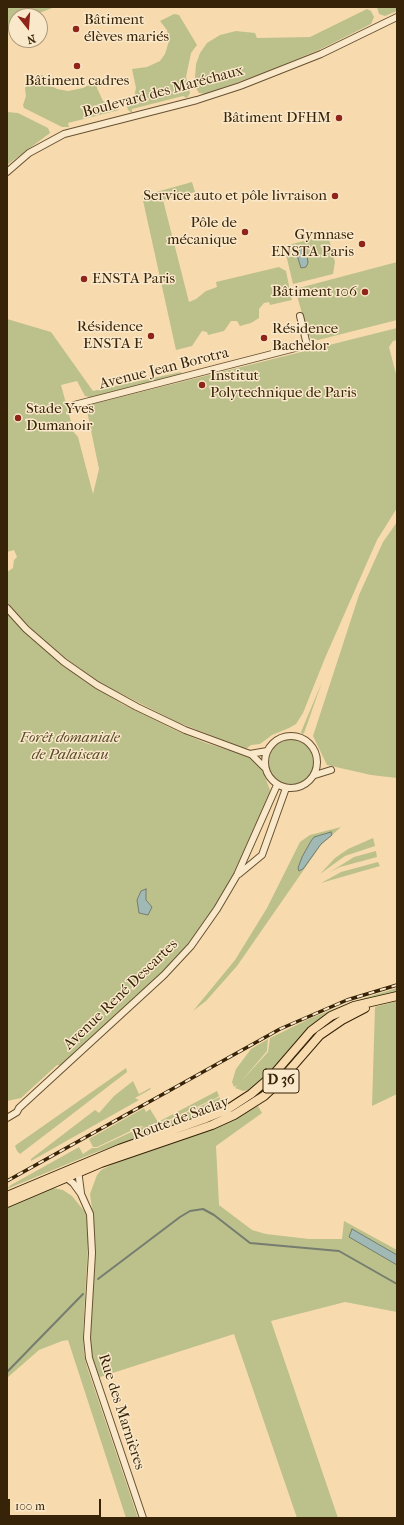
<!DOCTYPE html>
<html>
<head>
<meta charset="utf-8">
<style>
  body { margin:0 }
  #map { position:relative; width:404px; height:1525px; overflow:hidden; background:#f7dbae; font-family:"IM FELL French Canon",serif }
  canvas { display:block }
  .frame { position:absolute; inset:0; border:8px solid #372308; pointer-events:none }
  .north { position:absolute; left:8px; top:8px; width:40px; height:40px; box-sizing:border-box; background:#fae8ca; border:1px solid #ac997c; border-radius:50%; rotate:163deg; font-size:11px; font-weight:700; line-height:16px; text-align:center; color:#372308 }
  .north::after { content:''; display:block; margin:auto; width:14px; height:18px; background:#8f2418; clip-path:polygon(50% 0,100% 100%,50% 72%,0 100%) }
  .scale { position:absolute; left:8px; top:1499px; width:93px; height:18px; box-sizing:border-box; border:2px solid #372308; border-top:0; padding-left:5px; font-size:12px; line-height:14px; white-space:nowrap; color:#372308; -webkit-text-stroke:3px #fae8ca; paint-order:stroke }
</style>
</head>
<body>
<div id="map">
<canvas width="404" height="1525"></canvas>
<div class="frame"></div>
<div class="north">N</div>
<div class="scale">100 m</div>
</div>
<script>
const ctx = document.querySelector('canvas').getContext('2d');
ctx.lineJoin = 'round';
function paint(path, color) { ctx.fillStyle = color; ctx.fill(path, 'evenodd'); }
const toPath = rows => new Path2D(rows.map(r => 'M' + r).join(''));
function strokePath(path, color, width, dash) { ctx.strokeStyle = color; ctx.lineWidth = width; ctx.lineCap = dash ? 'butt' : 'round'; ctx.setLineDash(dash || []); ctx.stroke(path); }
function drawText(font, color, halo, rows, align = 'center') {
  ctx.font = font + ' "IM FELL French Canon",serif'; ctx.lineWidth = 3; ctx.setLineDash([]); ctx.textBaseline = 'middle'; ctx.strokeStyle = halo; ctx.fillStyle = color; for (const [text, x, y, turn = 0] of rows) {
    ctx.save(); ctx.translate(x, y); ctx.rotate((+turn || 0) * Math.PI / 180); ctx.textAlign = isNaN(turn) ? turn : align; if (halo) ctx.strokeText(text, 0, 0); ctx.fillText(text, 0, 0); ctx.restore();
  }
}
const green = toPath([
  [7,7,55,7,31,16,16,16,16,22,7,27],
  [377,7,397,7,397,11,385,16,379,14],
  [367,9,371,11,374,17,371,24,319,50,263,73,206,94,199,93,197,90,195,78,196,64,200,53,207,43,220,35,236,31,255,33,257,38,310,37],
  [174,14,179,15,197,45,191,53,186,77,190,93,187,98,183,96,132,109,132,113,128,110,126,103,134,97,136,88,132,69,147,67,160,61,165,54,169,41,167,30,160,21],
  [43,75,48,84,57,89,68,91,83,88,99,80,100,81,98,83,97,88,103,101,115,106,116,102,119,110,68,123,69,127,62,127,24,108,23,105,26,96,25,88,31,77],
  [7,112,18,113,48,128,50,133,7,165],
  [192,182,195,192,163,200,189,302,196,299,206,291,217,287,216,282,279,267,286,271,292,300,270,305,269,302,264,303,259,309,259,318,251,323,240,326,237,321,231,321,224,331,208,335,207,332,202,331,192,346,176,350,142,196],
  [328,235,335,262,333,274,293,284,284,246],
  [397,262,397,320,318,340,311,338,308,334,295,289],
  [7,319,51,332,93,391,181,372,182,375,93,398,85,396,77,381,61,385,73,429,71,429,78,437,93,494,99,469,87,411,93,404,397,328,397,340,393,341,389,347,397,378,397,508,377,540,325,658,303,713,296,724,289,728,272,735,260,744,251,745,246,749,177,722,100,683,67,659,36,634,7,603,7,572,13,568,14,560,17,557,14,550,7,552],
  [397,522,397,778,371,775,327,765,313,736,359,595,383,542],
  [7,613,83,680,122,704,177,731,206,743,253,758,260,764,270,790,270,795,254,835,231,881,212,912,191,940,158,978,63,1066,57,1065,21,1098,7,1101],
  [322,682,304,733,302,734,301,732],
  '268 762a23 23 0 1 1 46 0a23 23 0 1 1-46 0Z',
  [341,827,321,845,237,966,206,1001,193,1011,235,960,267,908,300,842,310,835],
  [373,838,375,846,345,856,320,874,335,858,348,849],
  [376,851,377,857,340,867,330,872,354,857],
  [378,862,380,866,321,883,341,872],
  [397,988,397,993,333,1012,268,1077,252,1089,243,1091,235,1088,268,1052,270,1038,311,1018,351,1002],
  [397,1001,397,1094,372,1106,375,1007],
  [268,1039,267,1051,238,1085,234,1087,232,1082,236,1069,251,1049],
  [126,1068,127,1072,58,1125,20,1154,17,1151,15,1146,16,1145],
  [133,1081,139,1094,150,1088,151,1089,135,1098,139,1100,31,1161,31,1159,95,1110,99,1113,114,1096],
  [217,1091,219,1096,216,1098,153,1127,146,1129,141,1126,97,1147,93,1147,89,1139,144,1108,146,1112,150,1109,158,1122],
  [220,1097,219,1104,210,1112,94,1153,7,1189,11,1185,79,1147,83,1154,92,1148,97,1148,142,1127,148,1131],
  [258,1106,262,1113,216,1146,219,1205,252,1230,266,1234,309,1239,342,1239,344,1221,397,1250,397,1312,345,1302,271,1321,338,1518,297,1518,234,1334,97,1378,92,1359,89,1332,94,1223,90,1194,97,1175,101,1170,113,1164,234,1118],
  [53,1188,63,1190,72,1196,85,1212,87,1218,89,1225,83,1334,84,1354,87,1367,138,1518,126,1518,68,1340,62,1341,39,1350,7,1378,7,1207]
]);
const water = toPath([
  [301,246,306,248,308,263,306,267,301,268,297,255,301,246],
  [331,832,332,835,321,844,303,869,299,871,298,868,302,857,311,841,314,837,331,832],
  [146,889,146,900,152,907,148,915,139,913,137,900,141,891,146,889],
  [352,1229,397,1255,397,1265,349,1237,352,1229]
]);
const stream = toPath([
  [98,1279,180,1217,190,1211,203,1209,214,1215,250,1243,339,1251,397,1284],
  [7,1372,83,1294]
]);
const minor = toPath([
  [7,172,29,153,64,134,197,100,240,86,321,54,397,17],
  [74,405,307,345,300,316],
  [7,608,26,629,64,662,97,685,137,707,185,730,250,754,267,751],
  '265 762a26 26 0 1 1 52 0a26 26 0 1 1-52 0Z',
  [251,754,265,768],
  [315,775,331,770],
  [239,874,262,855,286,788],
  [7,1118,17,1112,19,1108,164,975,191,946,217,909,237,875,277,785],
  [78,1170,81,1193],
  [64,1176,73,1183,81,1194,90,1214,92,1253,87,1338,89,1358,143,1518]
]);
const major = toPath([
  [7,1196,119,1149,204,1119,228,1109,251,1094,273,1075,311,1031,331,1016,354,1006,397,996],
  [7,1203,101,1163,212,1125,234,1115,264,1096,280,1081,320,1035,342,1020,365,1008]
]);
const rail = toPath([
  [7,1181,280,1029,347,1000,397,985]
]);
const markers = [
  [76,29,4,"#8f2418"],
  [77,66,4,"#8f2418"],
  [339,118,4,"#8f2418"],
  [335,196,4,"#8f2418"],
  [245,232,4,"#8f2418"],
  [362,244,4,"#8f2418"],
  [84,279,4,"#8f2418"],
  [365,292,4,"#8f2418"],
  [151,336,4,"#8f2418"],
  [264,338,4,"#8f2418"],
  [202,385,4,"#8f2418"],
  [18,418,4,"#8f2418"]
];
const shields = [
  [281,1081,36]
];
const shieldNames = [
  ["D 36",281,1081]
];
const poiNames = [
  ["Bâtiment",84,20,"left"],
  ["élèves mariés",84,37,"left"],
  ["Bâtiment cadres",77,81,"center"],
  ["Bâtiment DFHM",331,118],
  ["Service auto et pôle livraison",327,196],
  ["Pôle de",237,223],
  ["mécanique",237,240],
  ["Gymnase",354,235],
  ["ENSTA Paris",354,252],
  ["ENSTA Paris",92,279,"left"],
  ["Bâtiment 106",357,292],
  ["Résidence",143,327],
  ["ENSTA E",143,344],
  ["Résidence",272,329,"left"],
  ["Bachelor",272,346,"left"],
  ["Institut",210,376,"left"],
  ["Polytechnique de Paris",210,393,"left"],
  ["Stade Yves",26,409,"left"],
  ["Dumanoir",26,426,"left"]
];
const streetNames = [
  ["Boulevard des Maréchaux",163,92,-15],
  ["Avenue Jean Borotra",164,369,-14],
  ["Avenue René Descartes",121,995,-44],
  ["Route de Saclay",181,1119,-20],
  ["Rue des Marnières",121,1412,72]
];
const parkNames = [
  ["Forêt domaniale",70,738],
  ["de Palaiseau",70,755]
];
paint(green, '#bcc08b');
paint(water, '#a0b9b4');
strokePath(water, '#767d6f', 1);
strokePath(stream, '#767d6f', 2);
strokePath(minor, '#675132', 8);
strokePath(major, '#372308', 10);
strokePath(minor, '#fae8ca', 6);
strokePath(major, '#f7dbae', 8);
strokePath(rail, '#372308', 3.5);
strokePath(rail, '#fae8ca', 2, [6]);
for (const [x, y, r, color] of markers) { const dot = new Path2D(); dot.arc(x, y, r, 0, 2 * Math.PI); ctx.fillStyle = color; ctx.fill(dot); strokePath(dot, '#fae8ca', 1.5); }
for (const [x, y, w] of shields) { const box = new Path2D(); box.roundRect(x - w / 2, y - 12, w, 24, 3); ctx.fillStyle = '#fae8ca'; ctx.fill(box); strokePath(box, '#372308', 1); }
drawText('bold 14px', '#372308', null, shieldNames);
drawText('15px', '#372308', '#fae8ca', poiNames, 'right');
drawText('15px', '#372308', '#fae8ca', streetNames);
drawText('italic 15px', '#584a29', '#fae8ca', parkNames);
</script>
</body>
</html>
